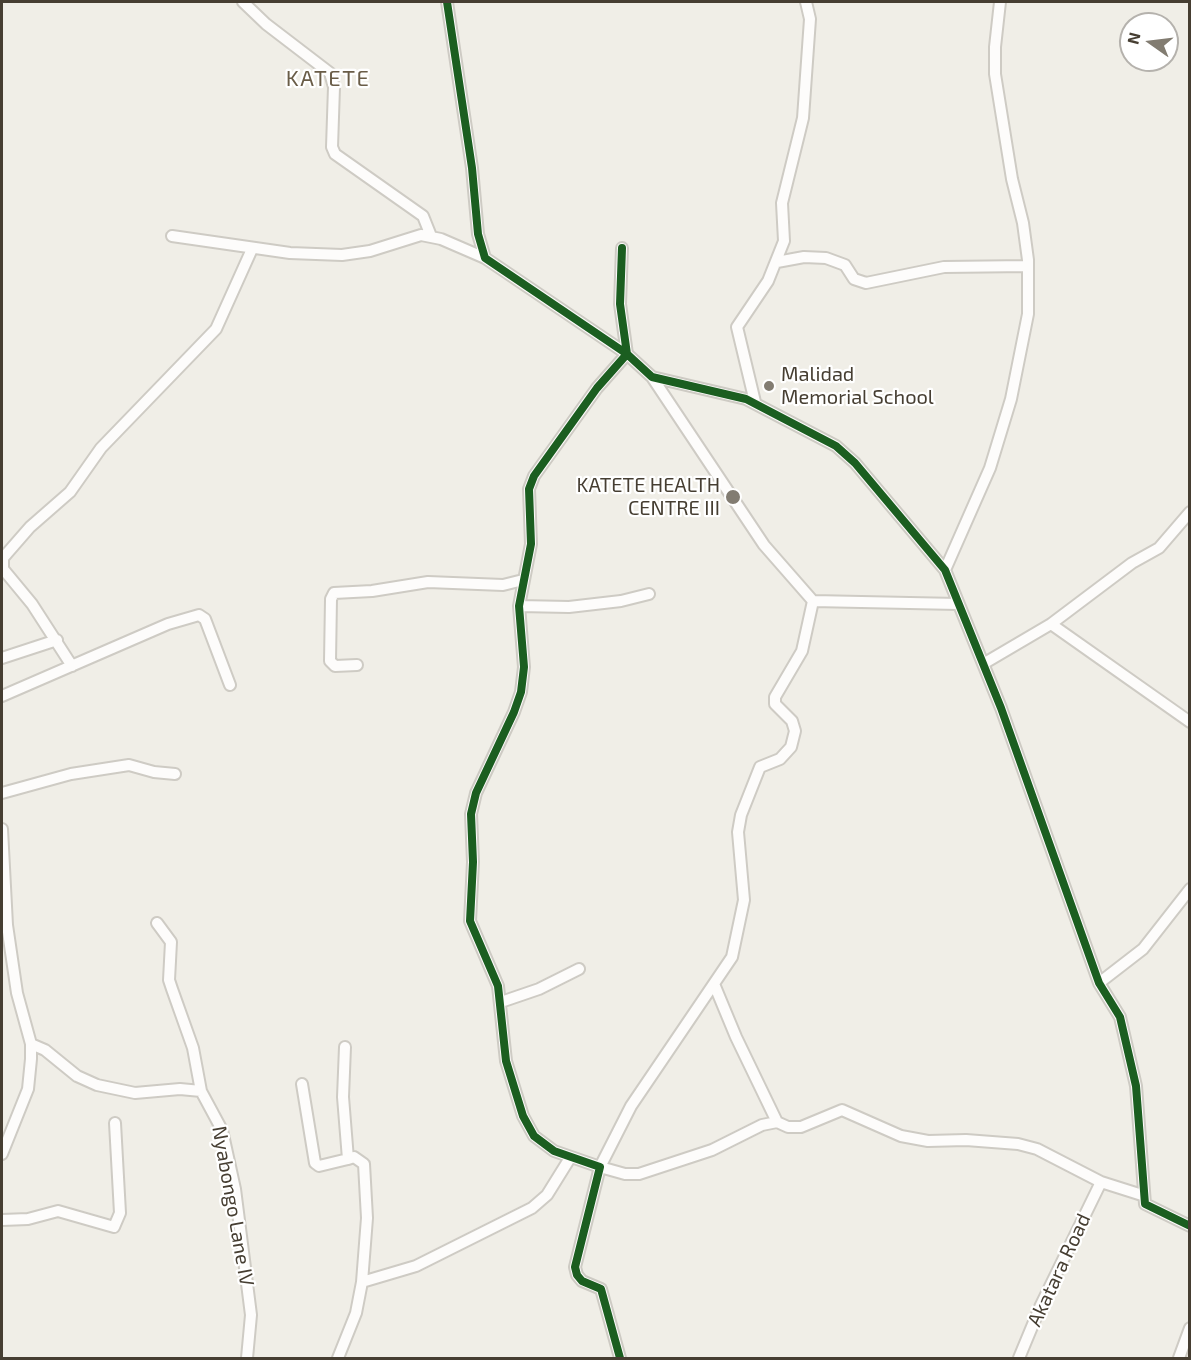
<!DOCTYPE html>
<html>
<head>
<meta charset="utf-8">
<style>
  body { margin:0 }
  #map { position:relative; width:1191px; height:1360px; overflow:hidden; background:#f0eee7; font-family:"Exo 2",sans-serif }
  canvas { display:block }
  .frame { position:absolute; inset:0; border:3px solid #463e32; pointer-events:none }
  .north { position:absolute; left:1119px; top:12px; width:60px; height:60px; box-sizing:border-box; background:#fff; border:2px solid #b5b2ad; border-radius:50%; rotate:284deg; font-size:16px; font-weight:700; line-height:24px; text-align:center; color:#463e32 }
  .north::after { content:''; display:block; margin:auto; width:21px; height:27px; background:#827c71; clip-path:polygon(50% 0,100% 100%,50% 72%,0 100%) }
</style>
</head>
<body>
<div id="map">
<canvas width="1191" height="1360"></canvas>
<div class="frame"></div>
<div class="north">N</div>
</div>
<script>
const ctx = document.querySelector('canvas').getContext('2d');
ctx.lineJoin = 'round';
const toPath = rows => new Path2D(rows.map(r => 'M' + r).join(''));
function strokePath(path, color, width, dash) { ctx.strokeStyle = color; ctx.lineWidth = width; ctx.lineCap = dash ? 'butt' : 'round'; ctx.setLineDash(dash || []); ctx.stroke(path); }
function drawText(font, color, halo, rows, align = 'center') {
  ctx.font = font + ' "Exo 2",sans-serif'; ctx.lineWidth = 4.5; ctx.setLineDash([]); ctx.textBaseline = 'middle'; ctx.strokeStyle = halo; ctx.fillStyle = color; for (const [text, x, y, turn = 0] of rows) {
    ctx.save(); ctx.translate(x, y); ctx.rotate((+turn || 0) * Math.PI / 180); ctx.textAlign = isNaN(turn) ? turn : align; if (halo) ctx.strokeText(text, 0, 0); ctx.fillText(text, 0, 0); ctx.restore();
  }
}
const minor = toPath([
  [243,2,266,24,330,73,334,87,332,147,335,154,423,216,431,236],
  [447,2,472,168,478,234,485,258,627,354,652,377,746,399,836,446,855,463,945,570,1001,708,1099,983,1120,1017,1136,1086,1145,1204,1190,1226],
  [172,236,290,253,342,255,370,251,421,235,441,239,485,258],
  [777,262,804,257,826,258,845,265,854,279,866,283,944,267,1028,266],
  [652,377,764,545,813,601,958,604],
  [755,402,737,327,768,281,784,241,782,203,803,118,810,19,806,2],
  [945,570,990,468,1011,399,1028,314,1028,260,1023,223,1012,179,995,74,995,47,1000,2],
  [813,601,802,651,775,697,775,704,792,721,795,731,791,747,780,759,760,767,741,815,738,832,744,900,732,957,631,1106,600,1167,625,1174,639,1174,712,1150,762,1125,777,1122,788,1127,801,1127,842,1110,901,1136,928,1141,966,1140,1018,1144,1037,1149,1101,1182,1142,1195],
  [519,606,569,607,621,601,649,594],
  [1051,624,1190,722],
  [2,658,57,640],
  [983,664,1051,624,1132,563,1159,548,1190,512],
  [357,665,335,666,330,661,331,599,334,593,372,591,428,582,503,585,523,580],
  [72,666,32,604,3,569,3,558,30,527,70,492,101,448,216,329,252,249],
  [2,696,168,624,199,615,205,619,230,685],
  [2,793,71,774,129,765,154,772,175,774],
  [2,829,7,925,17,993,31,1044,31,1059,28,1089,2,1154],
  [157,923,171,942,169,980,172,989,193,1048,201,1091,222,1130,235,1189,251,1315,247,1358],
  [1099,983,1143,949,1190,889],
  [714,984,736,1037,777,1122],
  [501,1002,539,989,579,969],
  [31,1044,45,1050,77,1076,97,1085,135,1093,180,1089,201,1091],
  [302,1084,315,1163,319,1166,348,1159],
  [2,1220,28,1219,58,1211,114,1227,120,1213,115,1123],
  [362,1282,416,1266,532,1208,547,1195,570,1158],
  [338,1358,356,1313,362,1282,367,1218,364,1164,354,1157,348,1159,343,1097,345,1047],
  [620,1358,601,1289,582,1281,577,1275,575,1267,600,1167,554,1151,534,1136,523,1116,506,1061,498,986,470,921,473,862,471,814,476,793,514,712,521,692,524,667,519,606,531,544,529,489,534,476,597,388,627,354,620,304,622,248],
  [1019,1358,1041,1305,1101,1182],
  [1179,1358,1190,1328]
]);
const cycleway = toPath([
  [447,2,472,168,478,234,485,258,627,354,652,377,746,399,836,446,855,463,945,570,1001,708,1099,983,1120,1017,1136,1086,1145,1204,1190,1226],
  [620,1358,601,1289,582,1281,577,1275,575,1267,600,1167,554,1151,534,1136,523,1116,506,1061,498,986,470,921,473,862,471,814,476,793,514,712,521,692,524,667,519,606,531,544,529,489,534,476,597,388,627,354,620,304,622,248]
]);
const markers = [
  [769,386,6,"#827c71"],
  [733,497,8,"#827c71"]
];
const poiNames = [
  ["Malidad",781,374],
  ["Memorial School",781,397],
  ["KATETE HEALTH",720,485,"right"],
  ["CENTRE III",720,508,"right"]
];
const streetNames = [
  ["Nyabongo Lane IV",233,1206,80],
  ["Akatara Road",1059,1270,-65]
];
const quarterNames = [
  ["KATETE",328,79]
];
strokePath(minor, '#cecbc4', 14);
strokePath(minor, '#fdfcfb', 10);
strokePath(cycleway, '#1b5e20', 8);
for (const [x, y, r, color] of markers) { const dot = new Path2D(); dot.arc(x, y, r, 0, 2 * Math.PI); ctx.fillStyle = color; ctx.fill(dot); strokePath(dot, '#fff', 2); }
drawText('20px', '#463e32', '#fff', poiNames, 'left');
drawText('20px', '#463e32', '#fff', streetNames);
ctx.letterSpacing = '1.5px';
drawText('22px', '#6a5d48', '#fff', quarterNames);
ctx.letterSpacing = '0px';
</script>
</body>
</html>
